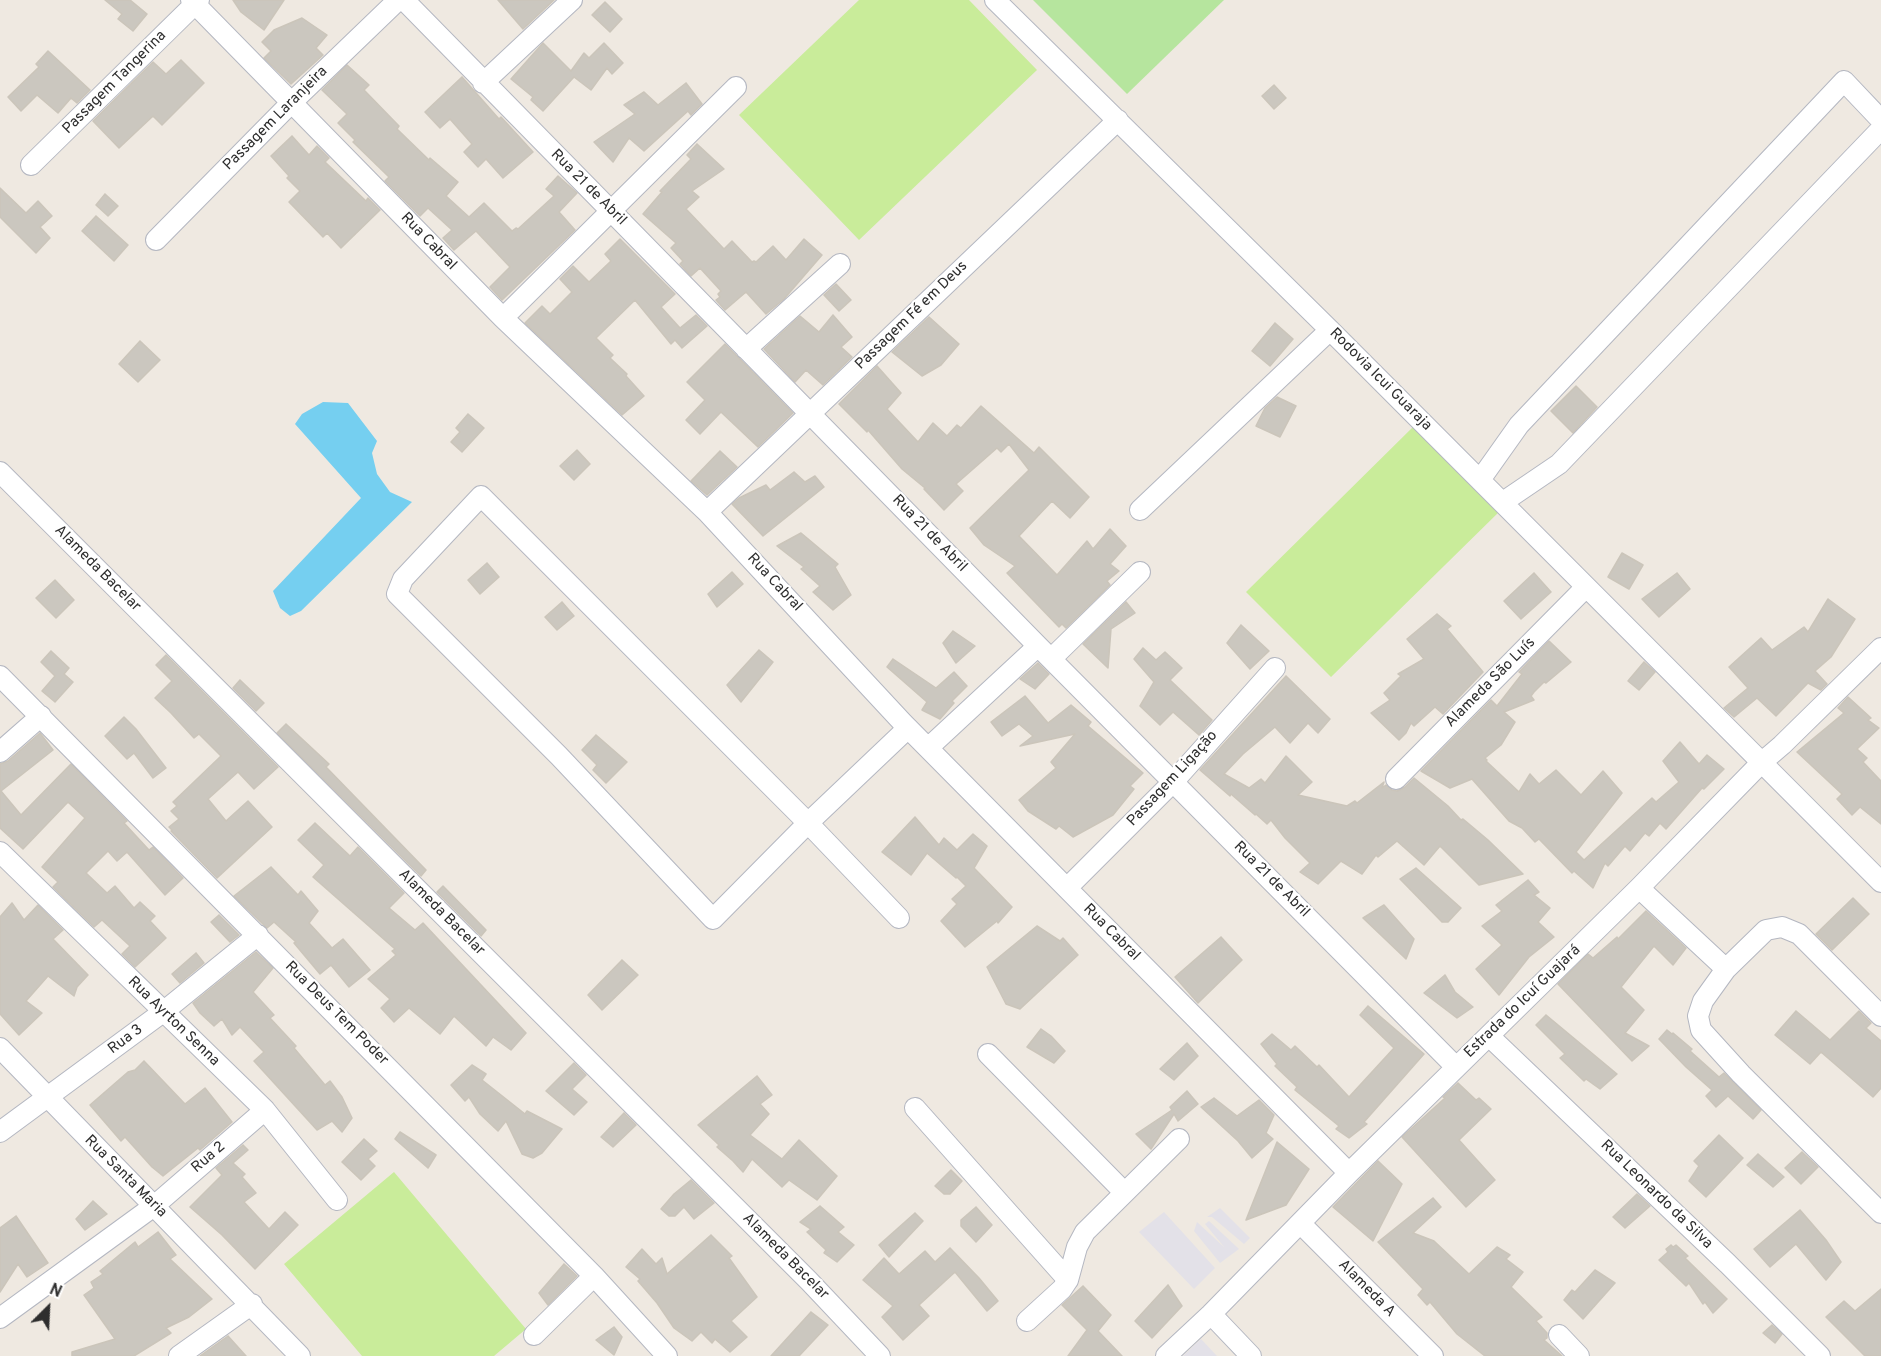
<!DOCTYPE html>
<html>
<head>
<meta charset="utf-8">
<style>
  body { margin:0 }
  #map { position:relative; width:1881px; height:1356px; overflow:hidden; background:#efe9e1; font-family:Overpass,sans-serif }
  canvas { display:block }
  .north { position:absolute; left:18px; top:1278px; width:60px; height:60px; -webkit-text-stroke:4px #fff; paint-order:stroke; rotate:24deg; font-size:16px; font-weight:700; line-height:24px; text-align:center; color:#2e2e2e }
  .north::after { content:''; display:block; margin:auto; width:21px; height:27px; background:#2e2e2e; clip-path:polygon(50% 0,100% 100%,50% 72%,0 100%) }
</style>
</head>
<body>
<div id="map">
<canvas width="1881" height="1356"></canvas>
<div class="north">N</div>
</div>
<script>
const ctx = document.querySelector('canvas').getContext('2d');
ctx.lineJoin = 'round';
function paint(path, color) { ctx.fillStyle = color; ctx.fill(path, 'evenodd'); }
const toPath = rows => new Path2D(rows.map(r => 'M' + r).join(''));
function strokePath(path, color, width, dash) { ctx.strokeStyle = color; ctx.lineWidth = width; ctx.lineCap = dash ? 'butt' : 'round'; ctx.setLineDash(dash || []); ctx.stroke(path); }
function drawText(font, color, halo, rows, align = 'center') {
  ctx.font = font + ' Overpass,sans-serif'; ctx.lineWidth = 4.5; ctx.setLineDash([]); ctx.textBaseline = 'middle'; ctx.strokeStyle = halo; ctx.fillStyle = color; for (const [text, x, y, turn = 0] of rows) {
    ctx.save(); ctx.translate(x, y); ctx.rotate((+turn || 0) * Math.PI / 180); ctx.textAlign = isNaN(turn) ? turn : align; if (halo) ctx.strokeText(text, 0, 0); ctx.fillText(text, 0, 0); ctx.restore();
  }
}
const industrial = toPath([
  [1220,1208,1250,1238,1244,1244,1212,1217,1207,1217],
  [1164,1212,1215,1268,1194,1289,1139,1232],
  [1209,1221,1239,1249,1220,1263,1194,1231,1197,1222,1225,1248,1205,1224],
  [1201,1339,1217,1356,1183,1356]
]);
const green = toPath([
  [1033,0,1224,0,1127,94]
]);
const pitch = toPath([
  [859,0,969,0,1037,70,859,240,739,115],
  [1415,425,1501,510,1331,677,1246,592],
  [394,1172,526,1329,494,1356,362,1356,284,1264]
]);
const water = toPath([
  [323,402,348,403,377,441,372,453,377,474,390,492,412,502,301,611,290,616,280,608,273,591,361,498,295,424,302,414]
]);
const building = toPath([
  [105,0,130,0,147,14,133,31,118,19,122,14,105,0],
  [233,0,284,0,264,30,241,12,233,0],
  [498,0,554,0,523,29,498,0],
  [605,2,622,19,610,32,592,15,605,2],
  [302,18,327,35,316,48,323,55,291,84,264,58,271,51,262,42,274,30,302,18],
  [543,43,571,71,584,53,589,58,604,43,623,63,612,74,607,68,591,90,574,77,543,111,531,100,533,97,511,79,543,43],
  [48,51,90,90,77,103,71,98,58,113,37,95,21,111,8,97,39,67,36,64,48,51],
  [181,60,204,83,162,125,153,116,119,148,93,121,153,62,166,74,181,60],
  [347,65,369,85,364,90,399,126,397,129,429,160,430,158,458,182,446,196,469,217,484,203,512,231,516,228,518,229,554,196,546,189,558,176,577,193,559,212,575,230,502,300,490,287,510,267,476,231,454,250,443,238,452,230,428,208,420,216,385,181,389,177,353,142,355,140,338,123,347,114,322,90,347,65],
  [462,77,499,119,501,117,533,152,503,178,486,159,478,167,464,152,472,144,450,119,440,128,425,112,462,77],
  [686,83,702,104,691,115,688,111,644,151,629,138,613,162,594,142,635,114,624,105,644,92,658,105,686,83],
  [1274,85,1286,98,1274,109,1262,96,1274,85],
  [292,136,309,155,317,146,329,158,325,162,366,201,368,198,380,210,341,248,327,233,323,237,289,202,300,191,287,178,289,176,271,156,292,136],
  [697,144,724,169,692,191,699,197,686,209,724,249,732,241,752,262,754,261,756,262,773,246,786,260,804,239,822,255,784,299,766,314,746,292,725,310,716,300,720,297,718,294,721,291,700,268,691,276,680,264,683,261,671,248,676,243,643,214,662,192,660,191,691,159,687,155,697,144],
  [0,188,26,213,38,201,52,216,40,227,50,238,36,253,0,217,0,188],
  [105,194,118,206,108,216,96,205,105,194],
  [96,216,128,245,114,261,82,231,96,216],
  [620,239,675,294,661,307,680,328,696,315,707,326,682,348,675,340,671,344,635,300,596,338,613,355,610,358,627,374,626,376,644,396,622,415,525,323,542,306,550,314,572,292,560,279,573,266,589,282,611,261,605,254,620,239],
  [836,284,851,300,839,311,824,295,836,284],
  [833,315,852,337,841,347,852,357,823,385,806,370,795,382,764,349,800,316,819,332,833,315],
  [929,317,959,344,941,365,922,376,892,352,929,317],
  [1275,323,1293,339,1270,366,1252,351,1275,323],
  [140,341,160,360,138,382,119,364,140,341],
  [725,344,793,413,758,447,721,412,700,434,686,420,705,400,687,382,725,344],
  [877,366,901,393,887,409,918,442,933,423,947,436,957,425,961,428,981,406,1034,453,1039,447,1089,497,1070,518,1052,501,1019,536,1057,575,1087,541,1093,549,1110,529,1126,546,1110,564,1119,571,1107,581,1110,585,1066,628,1062,624,1059,627,1007,573,1015,566,984,545,970,528,1029,470,1009,444,1001,452,997,448,956,484,963,491,944,510,924,489,925,488,902,469,868,430,867,432,839,404,877,366],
  [1576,386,1597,407,1573,433,1551,411,1576,386],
  [1277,397,1296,406,1280,437,1256,426,1265,408,1277,397],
  [468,414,484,428,462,452,451,442,460,432,456,428,468,414],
  [577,450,590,464,574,480,560,466,577,450],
  [720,451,737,467,707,495,691,481,720,451],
  [794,472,805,482,815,476,824,487,763,536,732,504,739,498,766,485,770,490,794,472],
  [801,533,838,564,835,567,851,595,833,610,813,592,820,586,801,569,804,567,777,546,801,533],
  [1622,553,1643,565,1629,589,1608,577,1622,553],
  [487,563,499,577,480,594,468,580,487,563],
  [732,572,743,584,717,607,708,594,732,572],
  [1534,573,1551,592,1521,619,1504,601,1534,573],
  [1677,573,1690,589,1659,617,1642,599,1677,573],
  [55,580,74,600,56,618,36,598,55,580],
  [1828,599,1855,619,1831,657,1815,671,1827,684,1821,690,1808,683,1776,716,1757,698,1734,717,1724,708,1748,688,1729,667,1761,638,1772,650,1804,627,1808,632,1828,599],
  [562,602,574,616,557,630,545,617,562,602],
  [1126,602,1135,613,1111,629,1108,668,1083,644,1126,602],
  [1437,614,1451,626,1447,629,1483,672,1443,714,1435,707,1414,726,1411,723,1406,733,1399,740,1371,713,1390,700,1384,693,1401,676,1398,674,1424,659,1407,639,1437,614],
  [1241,625,1269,651,1250,669,1227,643,1241,625],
  [953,631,975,646,956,663,943,643,953,631],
  [1549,641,1571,662,1546,683,1544,682,1534,692,1531,696,1534,700,1504,712,1515,722,1501,745,1485,758,1487,760,1486,761,1519,792,1530,774,1539,784,1556,770,1581,795,1603,771,1622,793,1576,852,1584,860,1652,798,1656,802,1679,782,1663,761,1680,742,1699,764,1707,755,1724,769,1704,789,1702,788,1666,829,1660,823,1649,836,1645,833,1630,851,1625,846,1608,866,1605,863,1593,888,1574,871,1572,873,1539,839,1535,842,1522,828,1509,821,1472,779,1450,788,1421,771,1491,700,1497,706,1522,674,1519,672,1549,641],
  [1143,648,1156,660,1165,652,1182,668,1170,680,1212,720,1199,735,1173,712,1160,725,1140,706,1154,682,1134,659,1143,648],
  [759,650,773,662,741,702,727,685,759,650],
  [51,651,69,668,64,674,73,682,55,702,42,691,55,676,41,662,51,651],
  [166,655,278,767,254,789,238,772,208,799,226,821,248,801,272,827,217,878,171,831,172,830,169,827,179,819,171,811,177,806,173,802,221,756,199,734,194,738,171,713,155,698,172,681,156,665,166,655],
  [893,659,936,688,954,672,967,686,952,701,954,703,940,719,922,710,927,702,887,667,893,659],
  [1644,662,1655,672,1639,690,1628,681,1644,662],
  [1038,663,1049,674,1035,689,1020,679,1038,663],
  [1286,676,1330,719,1318,733,1308,723,1290,743,1275,727,1243,754,1224,774,1249,788,1261,779,1265,783,1286,756,1312,782,1298,795,1347,806,1355,801,1357,803,1384,782,1382,788,1386,785,1392,790,1397,791,1405,787,1414,778,1448,806,1461,820,1463,819,1488,840,1523,874,1479,885,1440,846,1424,865,1397,841,1378,857,1376,855,1362,874,1341,861,1318,884,1300,872,1310,863,1285,838,1271,820,1267,824,1256,814,1255,815,1231,794,1230,796,1200,770,1286,676],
  [240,680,264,703,256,711,233,688,240,680],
  [1025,696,1048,723,1071,705,1091,722,1088,726,1143,773,1130,786,1134,789,1113,815,1073,837,1059,826,1056,829,1028,811,1019,800,1056,768,1051,762,1075,734,1020,746,1033,736,1019,724,1002,736,991,722,1025,696],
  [1848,697,1871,718,1868,720,1879,728,1857,749,1867,758,1863,762,1881,781,1881,824,1860,807,1852,815,1837,799,1842,794,1797,752,1844,713,1838,708,1848,697],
  [124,717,136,729,166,768,153,778,134,753,127,759,105,736,124,717],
  [286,724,329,764,326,767,426,870,421,876,277,733,286,724],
  [40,733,53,750,1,791,21,815,71,764,127,821,124,823,149,850,153,847,183,878,165,895,127,852,117,861,108,851,86,873,107,893,115,886,134,908,140,902,155,916,150,921,166,938,135,967,122,954,130,946,102,920,94,927,53,887,58,882,42,867,85,818,68,802,23,849,0,828,0,764,8,761,40,733],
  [596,735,627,762,606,783,593,770,597,765,582,750,596,735],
  [915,817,939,845,944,838,957,850,973,834,987,846,974,868,1012,907,998,923,997,921,965,947,941,921,957,904,952,899,966,886,957,877,956,878,927,853,911,875,882,852,915,817],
  [315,823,350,856,358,847,404,893,389,908,415,930,423,923,526,1033,511,1050,493,1037,486,1046,454,1016,440,1034,409,1008,394,1022,381,1008,390,999,368,979,396,955,392,951,395,949,313,877,324,865,298,840,315,823],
  [271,867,298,895,301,891,318,911,309,923,332,948,343,939,370,970,349,987,331,965,320,974,294,943,296,942,274,922,267,928,234,896,271,867],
  [1416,868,1461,908,1448,922,1442,922,1400,879,1416,868],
  [1528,880,1539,892,1534,895,1550,908,1538,922,1554,937,1529,957,1499,995,1476,969,1502,945,1482,926,1502,911,1496,905,1528,880],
  [443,886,486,930,481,936,437,892,443,886],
  [1853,898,1869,914,1832,950,1816,934,1853,898],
  [12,903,24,920,38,905,63,930,53,939,88,975,77,987,74,996,48,976,26,1001,42,1013,19,1035,0,1014,0,917,12,903],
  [1384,905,1414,939,1406,959,1363,918,1384,905],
  [1646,911,1686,948,1673,965,1654,946,1621,987,1644,1010,1625,1033,1649,1046,1632,1061,1558,984,1588,954,1593,958,1617,937,1618,939,1646,911],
  [219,915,239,935,230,942,211,922,219,915],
  [1037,926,1060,941,1063,938,1078,955,1020,1009,1006,1004,987,967,1037,926],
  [1221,937,1242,960,1198,1003,1175,977,1221,937],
  [256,952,273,968,253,992,274,1015,270,1018,296,1046,294,1048,325,1085,330,1081,342,1097,352,1118,342,1132,332,1121,317,1130,254,1061,264,1052,240,1027,232,1035,222,1019,214,1026,200,1013,193,1003,256,952],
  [196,953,204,963,180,983,172,974,196,953],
  [622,960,638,975,602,1010,588,995,622,960],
  [1445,975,1455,992,1473,1007,1457,1018,1424,993,1445,975],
  [1368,1006,1424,1054,1364,1122,1367,1124,1349,1138,1336,1129,1339,1126,1295,1090,1297,1087,1275,1066,1277,1064,1261,1044,1272,1034,1291,1050,1295,1046,1317,1067,1319,1065,1349,1097,1394,1048,1360,1015,1368,1006],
  [1796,1011,1830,1040,1859,1011,1871,1023,1866,1028,1881,1041,1881,1088,1873,1097,1821,1052,1810,1064,1775,1035,1796,1011],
  [1546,1015,1617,1074,1600,1089,1586,1079,1584,1081,1560,1058,1565,1054,1536,1025,1546,1015],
  [1041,1029,1051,1036,1065,1051,1054,1063,1027,1047,1041,1029],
  [1667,1030,1672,1034,1673,1033,1692,1049,1690,1051,1719,1077,1724,1073,1761,1110,1753,1119,1728,1096,1716,1107,1706,1096,1712,1090,1686,1067,1659,1039,1667,1030],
  [1187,1043,1198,1056,1174,1080,1160,1069,1187,1043],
  [144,1061,185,1104,205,1088,232,1122,200,1150,198,1148,163,1176,152,1167,125,1137,121,1141,90,1105,128,1072,135,1070,144,1061],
  [574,1063,586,1075,572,1089,587,1102,574,1115,546,1091,574,1063],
  [472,1065,486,1074,482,1080,525,1114,527,1111,562,1129,542,1153,533,1158,522,1154,506,1121,498,1131,480,1114,469,1097,465,1101,451,1085,472,1065],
  [757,1076,772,1095,760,1104,769,1114,750,1135,782,1159,799,1140,837,1176,817,1200,789,1180,782,1187,752,1159,743,1172,733,1161,717,1147,719,1145,698,1125,757,1076],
  [1458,1083,1476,1100,1479,1098,1491,1109,1459,1140,1495,1180,1466,1207,1402,1137,1445,1098,1443,1097,1458,1083],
  [1187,1091,1198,1104,1178,1121,1174,1114,1151,1149,1136,1134,1172,1110,1170,1107,1187,1091],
  [1214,1098,1237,1116,1259,1100,1274,1115,1266,1133,1273,1139,1252,1158,1238,1141,1201,1107,1214,1098],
  [624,1113,636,1125,613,1147,601,1137,624,1113],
  [400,1132,436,1155,428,1168,395,1139,400,1132],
  [1719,1135,1743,1158,1706,1197,1689,1181,1699,1166,1694,1161,1719,1135],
  [364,1139,377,1151,368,1159,375,1166,361,1180,342,1162,364,1139],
  [1277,1142,1309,1169,1286,1205,1246,1220,1277,1142],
  [243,1145,248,1150,233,1163,245,1174,242,1177,256,1193,244,1202,269,1229,285,1212,298,1225,255,1269,222,1235,190,1207,222,1175,216,1168,243,1145],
  [1802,1152,1818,1167,1801,1184,1785,1168,1802,1152],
  [1758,1154,1784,1177,1773,1187,1747,1165,1758,1154],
  [1378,1161,1402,1184,1373,1241,1333,1207,1378,1161],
  [951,1170,962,1181,950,1194,944,1194,935,1186,951,1170],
  [691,1180,714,1203,694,1219,684,1207,675,1216,669,1216,661,1209,674,1194,691,1180],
  [1637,1194,1650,1206,1625,1228,1613,1217,1637,1194],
  [1433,1198,1441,1207,1413,1233,1434,1241,1469,1274,1497,1247,1510,1255,1506,1259,1523,1272,1511,1287,1542,1317,1536,1321,1547,1333,1547,1338,1544,1340,1562,1356,1485,1356,1457,1334,1430,1302,1427,1305,1418,1295,1423,1289,1378,1242,1433,1198],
  [93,1201,107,1214,85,1230,76,1219,93,1201],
  [820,1206,844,1227,838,1232,854,1245,837,1262,824,1253,826,1250,807,1232,811,1229,800,1222,820,1206],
  [976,1207,992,1225,976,1242,961,1226,961,1220,976,1207],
  [1800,1210,1826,1240,1841,1262,1826,1280,1796,1244,1770,1267,1754,1249,1800,1210],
  [915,1213,923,1221,889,1257,879,1245,915,1213],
  [16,1216,48,1263,27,1277,18,1264,0,1292,0,1228,16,1216],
  [158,1232,176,1255,170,1259,212,1299,189,1317,166,1328,171,1333,134,1356,72,1356,72,1352,115,1339,84,1295,94,1288,91,1282,103,1274,100,1271,135,1242,138,1247,158,1232],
  [711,1235,732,1256,729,1258,757,1297,731,1321,747,1337,730,1352,715,1339,712,1343,701,1332,692,1341,674,1328,657,1303,638,1281,640,1279,626,1267,642,1249,656,1264,662,1258,667,1274,711,1235],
  [1671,1245,1673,1247,1676,1245,1688,1256,1685,1258,1727,1299,1713,1313,1705,1302,1703,1304,1689,1283,1686,1286,1659,1260,1668,1252,1666,1249,1671,1245],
  [950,1248,979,1278,998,1301,987,1311,955,1272,919,1305,929,1316,903,1340,882,1317,893,1306,863,1280,884,1258,899,1274,925,1251,935,1262,950,1248],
  [564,1264,577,1276,548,1305,539,1293,564,1264],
  [1595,1270,1615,1283,1583,1319,1564,1300,1572,1290,1575,1292,1595,1270],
  [1168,1285,1182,1306,1152,1338,1135,1321,1168,1285],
  [1083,1286,1111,1315,1098,1331,1122,1356,1068,1356,1087,1330,1062,1305,1083,1286],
  [1881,1289,1881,1356,1865,1356,1826,1317,1844,1301,1855,1311,1881,1289],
  [811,1312,828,1325,799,1356,771,1356,811,1312],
  [1772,1325,1782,1334,1775,1343,1763,1333,1772,1325],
  [614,1327,622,1337,614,1355,596,1340,614,1327],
  [228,1336,246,1356,200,1356,228,1336]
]);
const minor = toPath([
  [191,0,503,318,707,512,903,723,1349,1173],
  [404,0,1038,646,1456,1067],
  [995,0,1330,330,1881,882],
  [483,83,572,0],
  [31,165,199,0],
  [156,240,292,102,398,0],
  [503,318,736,87],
  [746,349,840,264],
  [0,472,809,1281,880,1356],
  [1480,480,1519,425,1844,81,1881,120],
  [1503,502,1559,464,1881,129],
  [1140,510,1330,330],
  [707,512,1118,120],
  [1052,658,1140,572],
  [0,676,594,1276,667,1356],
  [928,748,1038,646],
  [0,752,41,716],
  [1396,779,1586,587],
  [0,852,265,1110,337,1200],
  [1067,888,1174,781,1275,668],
  [1639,888,1726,969,1703,1001,1698,1016,1701,1030,1741,1074,1881,1213],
  [899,918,808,823,481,496,403,579,397,594,559,756,713,919,808,823,908,728],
  [1726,969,1766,930,1782,927,1799,934,1881,1016],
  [1490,1037,1728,1264,1820,1356],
  [0,1048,300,1356],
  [988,1054,1124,1192],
  [915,1108,1068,1280],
  [0,1132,163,1012,258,935],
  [1300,1223,1433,1356],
  [1211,1314,1251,1356],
  [0,1318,154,1206,265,1110],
  [1027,1321,1062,1289,1068,1280,1077,1247,1085,1232,1179,1139],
  [534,1335,594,1276],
  [1559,1335,1579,1356],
  [179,1356,252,1304],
  [1166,1356,1211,1314,1349,1173,1639,888,1761,763,1782,745,1881,648]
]);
const streetNames = [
  ["Passagem Tangerina",115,83,-45],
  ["Passagem Laranjeira",276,119,-45],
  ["Rua 21 de Abril",588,188,45],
  ["Rua Cabral",428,242,46],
  ["Passagem Fé em Deus",912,316,-44],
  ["Rodovia Icui Guaraja",1380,380,45],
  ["Rua 21 de Abril",929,534,46],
  ["Alameda Bacelar",97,569,45],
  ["Rua Cabral",774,583,47],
  ["Alameda São Luís",1491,683,-45],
  ["Passagem Ligação",1173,779,-47],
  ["Rua 21 de Abril",1271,880,45],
  ["Alameda Bacelar",441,913,45],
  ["Rua Cabral",1111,933,45],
  ["Estrada do Icuí Guajará",1523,1002,-44],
  ["Rua Deus Tem Poder",336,1014,45],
  ["Rua Ayrton Senna",173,1022,44],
  ["Rua 3",126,1040,-37],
  ["Rua 2",209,1158,-41],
  ["Rua Santa Maria",125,1177,45],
  ["Rua Leonardo da Silva",1656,1195,44],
  ["Alameda Bacelar",785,1257,45],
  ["Alameda A",1366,1289,45]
];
paint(industrial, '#e3e1e8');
paint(green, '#b6e59e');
paint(pitch, '#c9ec9a');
paint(water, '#75cff0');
paint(building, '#cbc7bf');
strokePath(building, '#cbc5ba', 1.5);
strokePath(minor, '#b4b7c1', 22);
strokePath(minor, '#fff', 20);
drawText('15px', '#2e2e2e', '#fff', streetNames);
</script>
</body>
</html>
